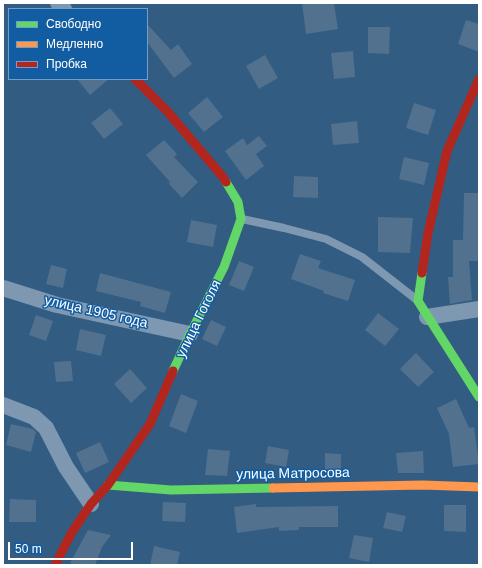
<!DOCTYPE html>
<html>
<head>
<meta charset="utf-8">
<style>
  body { margin:0 }
  #map { position:relative; width:482px; height:568px; overflow:hidden; background:#325c81; font-family:Arial,sans-serif }
  canvas { display:block }
  .frame { position:absolute; inset:0; border:4px solid #fff; pointer-events:none }
  .legend { position:absolute; left:8px; top:8px; width:140px; height:72px; box-sizing:border-box; background:#125da1; border:1px solid #719ec7; margin:0; padding:5px 7px; list-style:none; font-size:12px; color:#fff }
  .legend li { display:flex; align-items:center; gap:8px; height:20px }
  .legend b { width:20px; border:1px solid #719ec7 }
  .scale { position:absolute; left:8px; top:542px; width:125px; height:18px; box-sizing:border-box; border:2px solid #fff; border-top:0; padding-left:5px; font-size:12px; line-height:14px; white-space:nowrap; color:#fff; -webkit-text-stroke:3px #125da1; paint-order:stroke }
</style>
</head>
<body>
<div id="map">
<canvas width="482" height="568"></canvas>
<div class="frame"></div>
<ul class="legend">
<li><b style="height:5px;background:#63d668"></b>Свободно</li>
<li><b style="height:5px;background:#ff974d"></b>Медленно</li>
<li><b style="height:5px;background:#b3261e"></b>Пробка</li>
</ul>
<div class="scale">50 m</div>
</div>
<script>
const ctx = document.querySelector('canvas').getContext('2d');
ctx.lineJoin = 'round';
function paint(path, color) { ctx.fillStyle = color; ctx.fill(path, 'evenodd'); }
const toPath = rows => new Path2D(rows.map(r => 'M' + r).join(''));
function strokePath(path, color, width, dash) { ctx.strokeStyle = color; ctx.lineWidth = width; ctx.lineCap = dash ? 'butt' : 'round'; ctx.setLineDash(dash || []); ctx.stroke(path); }
function drawText(font, color, halo, rows, align = 'center') {
  ctx.font = font + ' Arial,sans-serif'; ctx.lineWidth = 3; ctx.setLineDash([]); ctx.textBaseline = 'middle'; ctx.strokeStyle = halo; ctx.fillStyle = color; for (const [text, x, y, turn = 0] of rows) {
    ctx.save(); ctx.translate(x, y); ctx.rotate((+turn || 0) * Math.PI / 180); ctx.textAlign = isNaN(turn) ? turn : align; if (halo) ctx.strokeText(text, 0, 0); ctx.fillText(text, 0, 0); ctx.restore();
  }
}
const building = toPath([
  [302,3,334,3,338,29,306,34],
  [466,20,479,24,479,52,458,44],
  [147,24,171,50,178,44,192,64,174,78,147,42],
  [368,27,390,27,389,54,368,53],
  [353,51,355,77,334,79,331,53],
  [265,55,278,78,259,89,246,66],
  [77,79,109,79,90,95],
  [207,97,223,117,204,132,188,113],
  [414,103,436,110,428,135,406,128],
  [110,108,123,124,104,139,91,123],
  [357,121,359,143,333,145,331,124],
  [259,136,267,146,256,154,264,166,246,180,225,151,243,138,247,145],
  [164,140,177,154,174,157,198,182,182,198,169,184,170,182,146,155],
  [404,157,429,163,424,185,399,179],
  [294,176,318,177,318,198,293,197],
  [464,193,479,193,479,261,469,261,472,300,450,304,448,277,453,277,453,240,463,240],
  [378,217,413,218,410,253,378,252],
  [191,220,217,225,213,247,187,242],
  [300,254,321,261,318,268,355,280,348,301,323,293,324,291,291,279],
  [239,261,254,267,244,291,229,285],
  [51,265,67,269,63,288,46,284],
  [100,273,171,292,165,313,140,306,141,302,96,291],
  [378,313,399,329,385,346,365,330],
  [36,315,53,321,46,341,29,335],
  [211,320,226,327,217,346,202,339],
  [80,329,106,335,101,356,76,350],
  [416,353,434,372,418,387,400,369],
  [71,361,73,381,56,382,54,362],
  [130,369,147,388,131,403,114,384],
  [181,394,198,401,186,433,169,426],
  [456,399,469,428,474,427,479,464,453,467,449,434,437,408],
  [11,424,33,429,36,432,31,452,6,445],
  [100,442,109,462,85,473,76,453],
  [268,446,289,450,286,467,265,463],
  [208,449,230,451,227,476,205,475],
  [423,451,424,473,398,473,396,453],
  [325,453,341,454,341,473,325,473],
  [10,499,36,500,36,522,9,522],
  [163,502,186,503,185,522,162,521],
  [256,504,256,507,338,506,338,527,299,527,299,530,279,531,279,527,237,533,234,507],
  [444,505,466,505,466,532,444,531],
  [387,512,406,516,402,532,383,528],
  [88,530,111,535,102,547,95,565,76,565,70,563],
  [354,535,373,538,369,562,349,558],
  [154,546,180,552,177,565,150,565]
]);
const lane = toPath([
  [242,219,284,228,326,239,362,257,417,300]
]);
const street = toPath([
  [58,3,64,9],
  [3,288,57,305,190,334],
  [427,317,479,309],
  [3,405,34,417,46,428,66,467,91,504]
]);
const fast = toPath([
  [422,273,418,301,479,397],
  [173,371,190,334,224,267,241,219,238,202,226,182],
  [108,485,171,490,273,488]
]);
const slow = toPath([
  [273,488,423,485,479,487]
]);
const jam = toPath([
  [135,79,167,111,222,176,226,182],
  [422,273,428,233,447,151,479,79],
  [55,565,72,532,91,504,108,485,150,424,173,371]
]);
const streetNames = [
  ["улица 1905 года",96,312,13],
  ["улица Гоголя",199,319,-64],
  ["улица Матросова",293,474,-1]
];
paint(building, '#51718f');
strokePath(lane, '#7e98b1', 8);
strokePath(street, '#7e98b1', 16);
strokePath(fast, '#63d668', 9);
strokePath(slow, '#ff974d', 9);
strokePath(jam, '#b3261e', 9);
drawText('14px', '#fff', '#125da1', streetNames);
</script>
</body>
</html>
